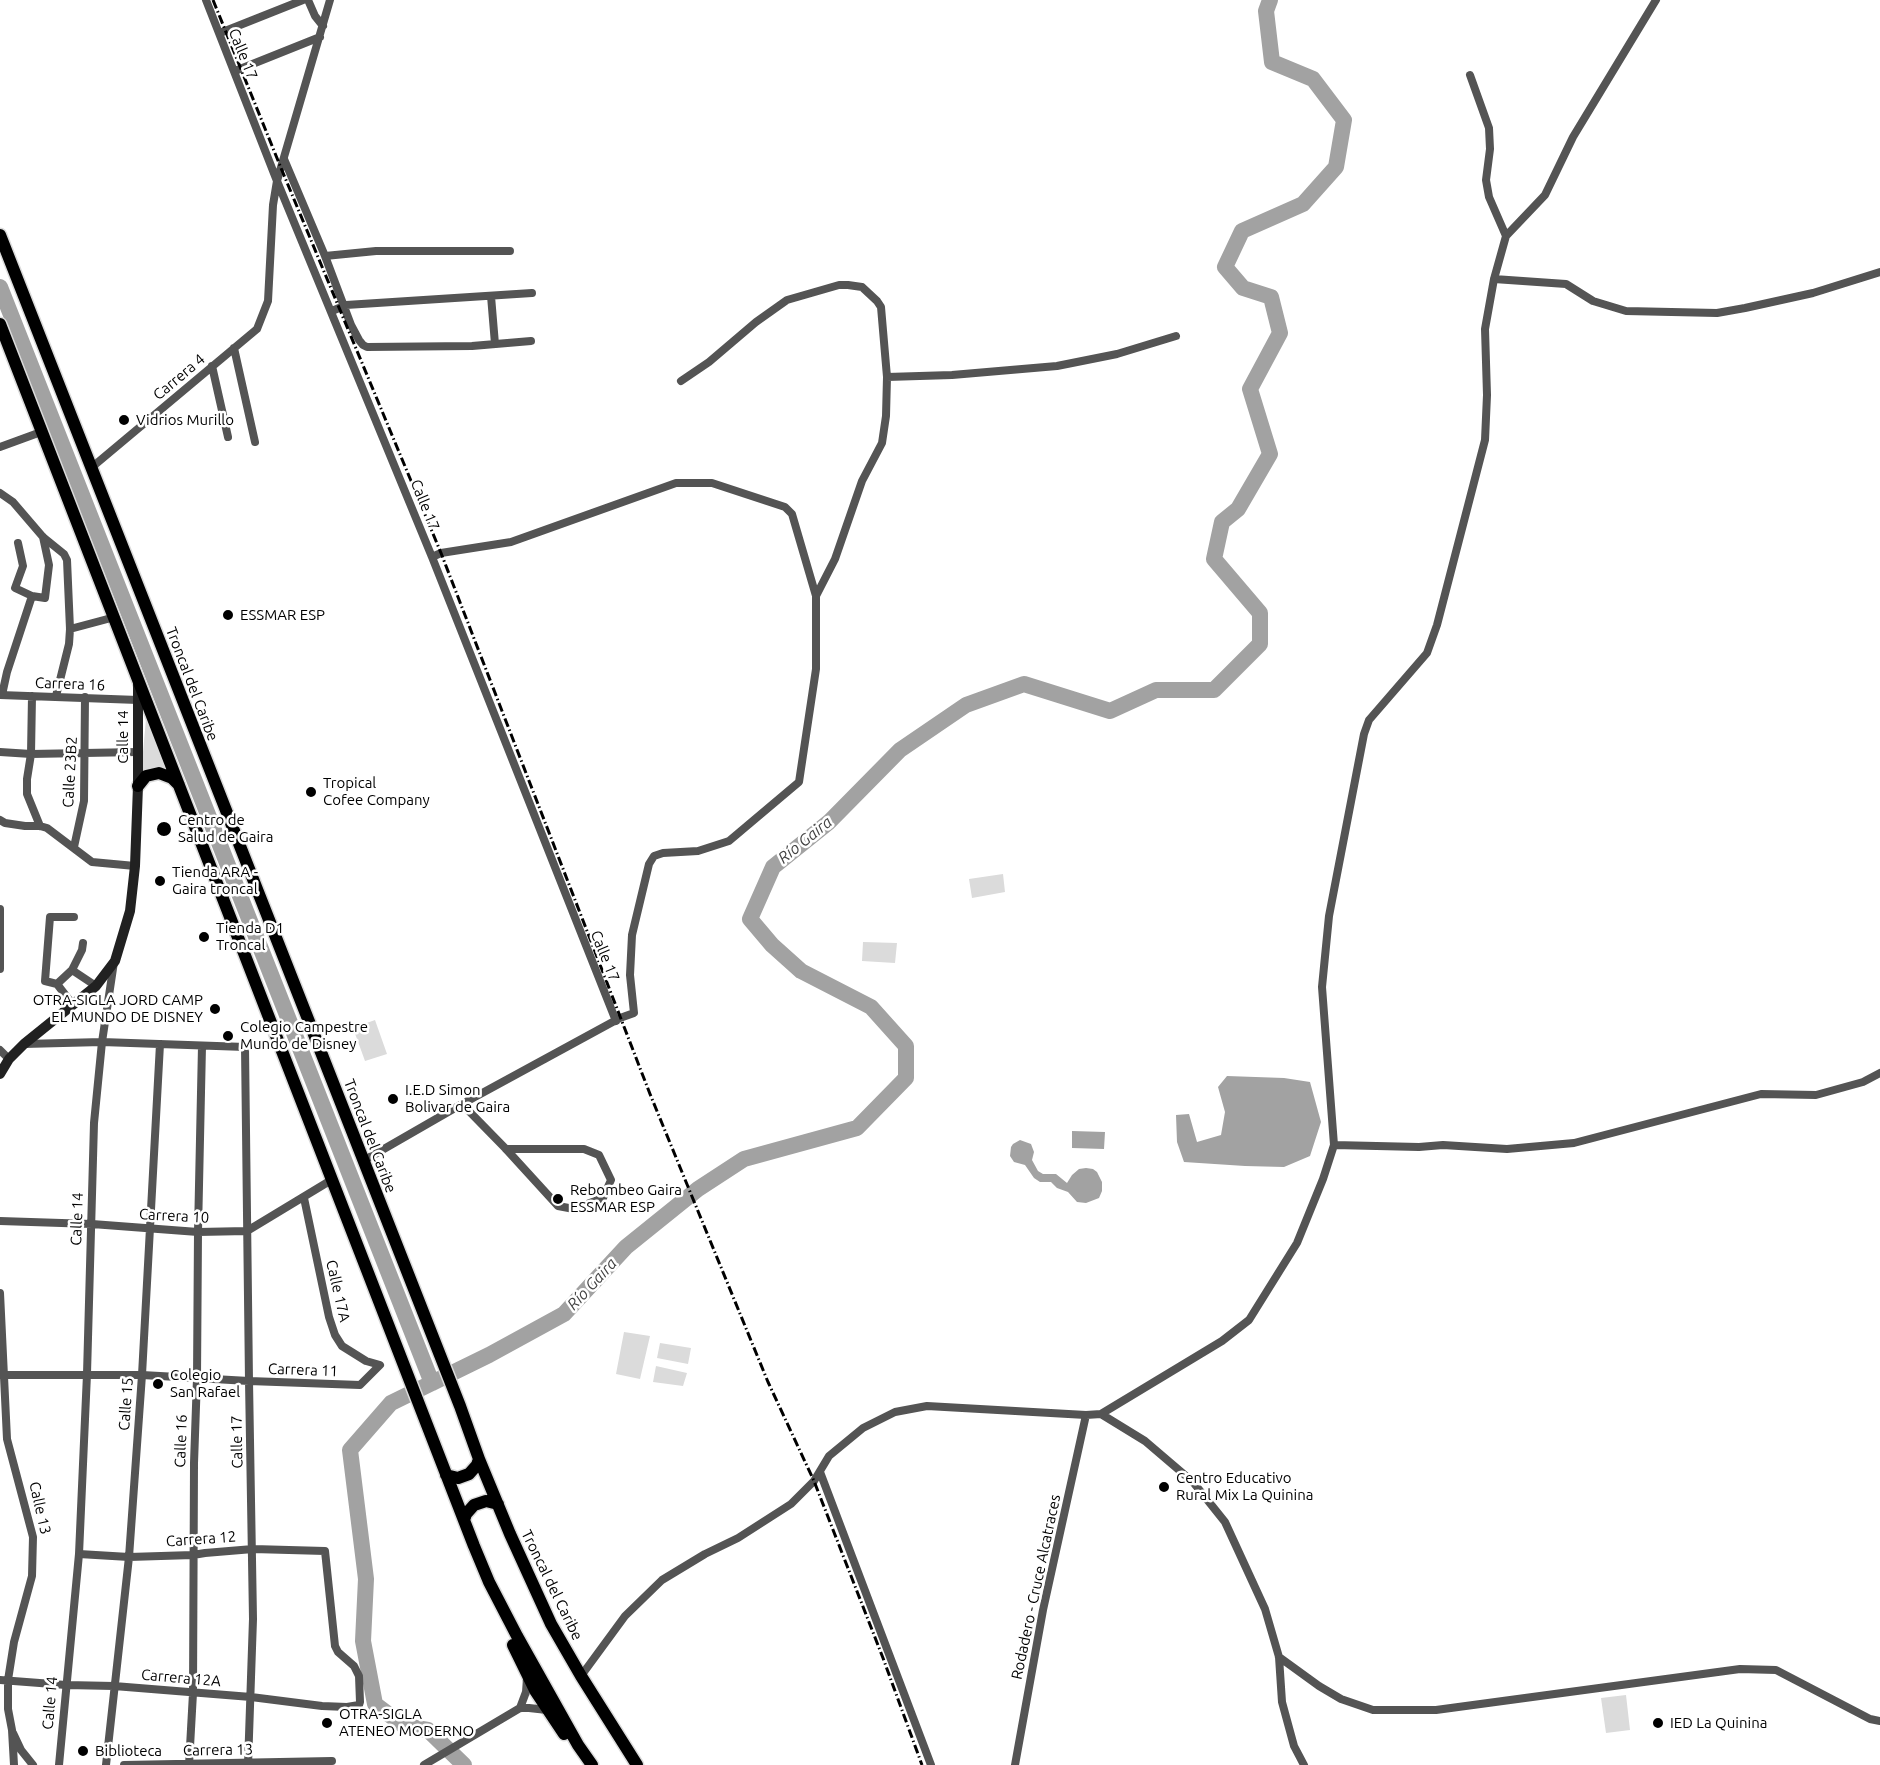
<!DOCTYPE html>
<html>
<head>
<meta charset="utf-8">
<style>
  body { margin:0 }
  canvas { display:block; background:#fff }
</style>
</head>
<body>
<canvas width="1880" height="1765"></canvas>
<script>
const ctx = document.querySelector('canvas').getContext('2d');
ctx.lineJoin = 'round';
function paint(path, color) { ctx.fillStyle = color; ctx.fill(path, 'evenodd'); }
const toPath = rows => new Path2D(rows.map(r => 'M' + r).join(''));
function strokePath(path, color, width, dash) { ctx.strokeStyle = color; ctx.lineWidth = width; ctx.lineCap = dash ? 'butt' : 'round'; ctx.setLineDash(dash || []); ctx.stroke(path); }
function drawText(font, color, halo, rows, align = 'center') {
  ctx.font = font + ' Ubuntu,sans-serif'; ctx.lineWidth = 5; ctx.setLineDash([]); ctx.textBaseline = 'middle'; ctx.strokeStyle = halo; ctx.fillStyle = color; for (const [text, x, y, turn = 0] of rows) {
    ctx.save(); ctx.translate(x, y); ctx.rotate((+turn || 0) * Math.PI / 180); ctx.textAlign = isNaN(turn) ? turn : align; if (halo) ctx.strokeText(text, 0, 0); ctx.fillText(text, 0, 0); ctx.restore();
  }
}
const green = toPath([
  [147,708,166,769,153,768,141,774],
  [1003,874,1005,892,972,898,969,879],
  [863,942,897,943,895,963,862,961],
  [375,1020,387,1054,365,1061,353,1028],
  [624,1332,650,1336,640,1379,616,1374],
  [660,1343,691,1348,688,1364,657,1358],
  [656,1366,687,1373,683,1386,653,1382],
  [1626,1695,1630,1730,1606,1733,1601,1698]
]);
const water = toPath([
  [1227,1076,1284,1078,1310,1082,1321,1122,1310,1156,1284,1167,1245,1166,1184,1162,1177,1142,1176,1115,1189,1114,1197,1142,1221,1135,1225,1112,1218,1087],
  [1072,1131,1105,1132,1104,1149,1072,1148],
  [1020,1140,1031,1144,1034,1152,1032,1160,1038,1171,1043,1174,1056,1174,1067,1183,1072,1175,1079,1169,1086,1168,1093,1169,1097,1172,1102,1182,1102,1191,1099,1198,1086,1203,1077,1202,1068,1192,1057,1188,1051,1182,1040,1182,1034,1178,1025,1165,1014,1162,1010,1156,1011,1147,1013,1144]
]);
const river = toPath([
  [0,287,432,1383,440,1379],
  [464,1765,428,1730,404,1726,375,1704,363,1641,366,1579,350,1450,391,1403,489,1355,564,1314,626,1247,698,1189,744,1159,857,1128,906,1078,906,1046,871,1007,801,971,772,945,750,919,773,867,829,822,900,750,966,705,1024,684,1110,711,1156,690,1214,690,1260,644,1260,613,1214,559,1222,522,1238,509,1270,454,1250,389,1280,333,1271,297,1243,288,1225,267,1242,231,1303,204,1336,167,1344,120,1313,79,1272,62,1266,11,1270,0]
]);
const minor = toPath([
  [206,0,277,181,432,557,616,1021],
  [308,0,315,16,323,26],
  [220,33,303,0],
  [235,71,320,37],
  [1470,75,1489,128,1490,149,1486,180,1489,197,1506,236],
  [284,159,325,256],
  [510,251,376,251,325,256,351,325,359,340,363,345,367,347,472,346,531,341],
  [1494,279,1566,284,1593,301,1626,311,1717,313,1745,308,1813,293,1880,272],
  [491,296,495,344],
  [332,311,346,305,532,293],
  [234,348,255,442],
  [212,366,228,437],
  [887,377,952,375,1057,366,1117,354,1176,336],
  [0,447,41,432],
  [91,468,257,329,268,301,273,205,277,181,330,0],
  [0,493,13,502,43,537,64,554,67,560,70,629,69,644,56,696],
  [18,543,23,566,15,588,32,596,45,598,49,565,43,537],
  [432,557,441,553,511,542,676,483,712,483,785,507,792,514,816,596],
  [70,629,115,617],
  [0,695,138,700],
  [2,695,7,672,32,596],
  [32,696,31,754,27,779,27,794,40,826],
  [0,752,31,754,138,752],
  [0,820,5,823,25,826,40,826,47,828,92,862,135,866],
  [74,847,84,801,85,697],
  [0,909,0,969],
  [74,917,50,917,45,981,57,984,72,970,82,950,83,943],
  [72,970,96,986],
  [57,984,73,1005],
  [24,1044,102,1042,245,1047,280,1044],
  [245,1047,249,1381,253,1619,248,1765],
  [0,1050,9,1059],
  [462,1104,506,1149,558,1206,574,1209,603,1198,611,1180,599,1155,584,1149,506,1149],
  [1334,1145,1419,1147,1443,1145,1507,1149,1574,1143,1761,1094,1816,1095,1863,1082,1880,1073],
  [363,1161,462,1104,620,1018,634,1013,630,975,632,935,649,864,654,856,663,853,698,851,729,841,799,782,816,669,816,596,835,559,862,481,882,443,886,416,887,377,881,307,877,301,862,287,848,285,839,285,787,300,756,322,709,362,681,381],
  [0,1221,92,1224,198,1232,247,1231,333,1179],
  [0,1293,7,1439,33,1537,32,1576,14,1642,8,1680,8,1709,12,1730,14,1765],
  [0,1375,142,1375,249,1381,360,1385,380,1365,366,1361,342,1346,335,1335,329,1317,304,1198],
  [1101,1414,1145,1441,1193,1482,1225,1522,1265,1609,1279,1657,1282,1702,1294,1746,1304,1765],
  [820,1472,931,1765],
  [1279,1657,1319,1686,1341,1699,1373,1710,1436,1710,1740,1669,1776,1670,1870,1719,1880,1721],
  [581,1676,625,1616,662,1580,705,1554,738,1538,791,1504,814,1481,829,1456,863,1428,895,1412,927,1406,1086,1415,1101,1414,1222,1341,1249,1320,1297,1243,1323,1179,1334,1145,1322,987,1329,916,1364,734,1369,720,1427,653,1437,625,1485,440,1487,395,1485,329,1494,279,1506,236,1545,195,1573,137,1656,0],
  [0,1680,66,1685,114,1686,251,1697,322,1706,347,1707,359,1705,360,1702,359,1676,354,1666,338,1652,335,1646,325,1551,253,1549,205,1553,193,1555,129,1557,79,1554],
  [520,1708,526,1692,527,1678],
  [13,1733,21,1750,33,1765],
  [59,1765,79,1554,87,1374,94,1123,102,1042,114,962],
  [106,1765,129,1557,142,1375,160,1044],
  [124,1765,332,1761],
  [189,1765,193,1693,194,1463,197,1378,198,1232,202,1046],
  [424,1765,520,1708,529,1708,547,1710],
  [1015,1765,1043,1610,1086,1415]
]);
const secondary = toPath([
  [0,1074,9,1059,24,1044,96,986,115,961,130,911,135,866,138,786,138,683]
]);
const trunk = toPath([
  [0,235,460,1406,479,1459,510,1534,551,1624,581,1676,637,1765],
  [0,324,474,1546,489,1582,517,1636,578,1745,592,1765],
  [138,786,146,776,159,773,172,778,179,785],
  [446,1475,458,1478,469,1474,477,1465,479,1459],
  [464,1520,466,1514,474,1505,486,1501,498,1504],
  [513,1645,536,1692,564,1734]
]);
const rail = toPath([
  [213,0,281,168,441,553,650,1094,768,1382,814,1481,883,1658,922,1765]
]);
const markers = [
  [124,420,6,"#000"],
  [228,615,6,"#000"],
  [311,792,6,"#000"],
  [164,829,8,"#000"],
  [160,881,6,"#000"],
  [204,937,6,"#000"],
  [215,1009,6,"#000"],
  [228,1036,6,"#000"],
  [393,1099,6,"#000"],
  [558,1199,6,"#000"],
  [158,1384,6,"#000"],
  [1164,1487,6,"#000"],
  [327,1723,6,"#000"],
  [1658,1723,6,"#000"],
  [83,1751,6,"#000"]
];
const streetNames = [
  ["Calle 17",243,54,68],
  ["Carrera 4",179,377,-40],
  ["Calle 17",425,505,68],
  ["Carrera 16",70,684,2],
  ["Troncal del Caribe",192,684,69],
  ["Calle 14",123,737,-90],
  ["Calle 23B2",70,772,-87],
  ["Calle 17",605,956,68],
  ["Troncal del Caribe",370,1136,69],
  ["Carrera 10",174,1216,3],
  ["Calle 14",77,1219,-88],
  ["Calle 17A",338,1291,77],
  ["Carrera 11",303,1370,2],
  ["Calle 15",126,1404,-86],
  ["Calle 16",181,1441,-88],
  ["Calle 17",237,1442,-91],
  ["Calle 13",40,1508,77],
  ["Carrera 12",201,1539,-4],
  ["Troncal del Caribe",552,1585,64],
  ["Rodadero - Cruce Alcatraces",1036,1587,-78],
  ["Carrera 12A",181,1678,5],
  ["Calle 14",50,1703,-85],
  ["Carrera 13",218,1750,-1]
];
const poiNames = [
  ["Vidrios Murillo",136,420],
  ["ESSMAR ESP",240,615],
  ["Tropical",323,783],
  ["Cofee Company",323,800],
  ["Centro de",178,820],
  ["Salud de Gaira",178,837],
  ["Tienda ARA -",172,872],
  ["Gaira troncal",172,889],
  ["Tienda D1",216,928],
  ["Troncal",216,945],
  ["OTRA-SIGLA JORD CAMP",203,1000,"right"],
  ["EL MUNDO DE DISNEY",203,1017,"right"],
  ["Colegio Campestre",240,1027],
  ["Mundo de Disney",240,1044],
  ["I.E.D Simon",405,1090],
  ["Bolivar de Gaira",405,1107],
  ["Rebombeo Gaira",570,1190],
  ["ESSMAR ESP",570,1207],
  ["Colegio",170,1375],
  ["San Rafael",170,1392],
  ["Centro Educativo",1176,1478],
  ["Rural Mix La Quinina",1176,1495],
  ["OTRA-SIGLA",339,1714],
  ["ATENEO MODERNO",339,1731],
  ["IED La Quinina",1670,1723],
  ["Biblioteca",95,1751]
];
const waterNames = [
  ["Río Gaira",805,840,-39],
  ["Río Gaira",592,1284,-47]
];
paint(green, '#dbdbdb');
paint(water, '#a2a2a2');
strokePath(river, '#a2a2a2', 16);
strokePath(trunk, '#dbdbdb', 15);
strokePath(minor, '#545454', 8);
strokePath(secondary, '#212121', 10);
strokePath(trunk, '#000', 12);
strokePath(rail, '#000', 3, [9, 3, 1.5, 3]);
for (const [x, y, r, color] of markers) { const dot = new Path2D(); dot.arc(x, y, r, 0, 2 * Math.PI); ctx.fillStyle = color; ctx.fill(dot); strokePath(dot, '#fff', 2); }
drawText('15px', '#000', '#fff', streetNames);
drawText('15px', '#000', '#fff', poiNames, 'left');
drawText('italic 16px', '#434343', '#fff', waterNames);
</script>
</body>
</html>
